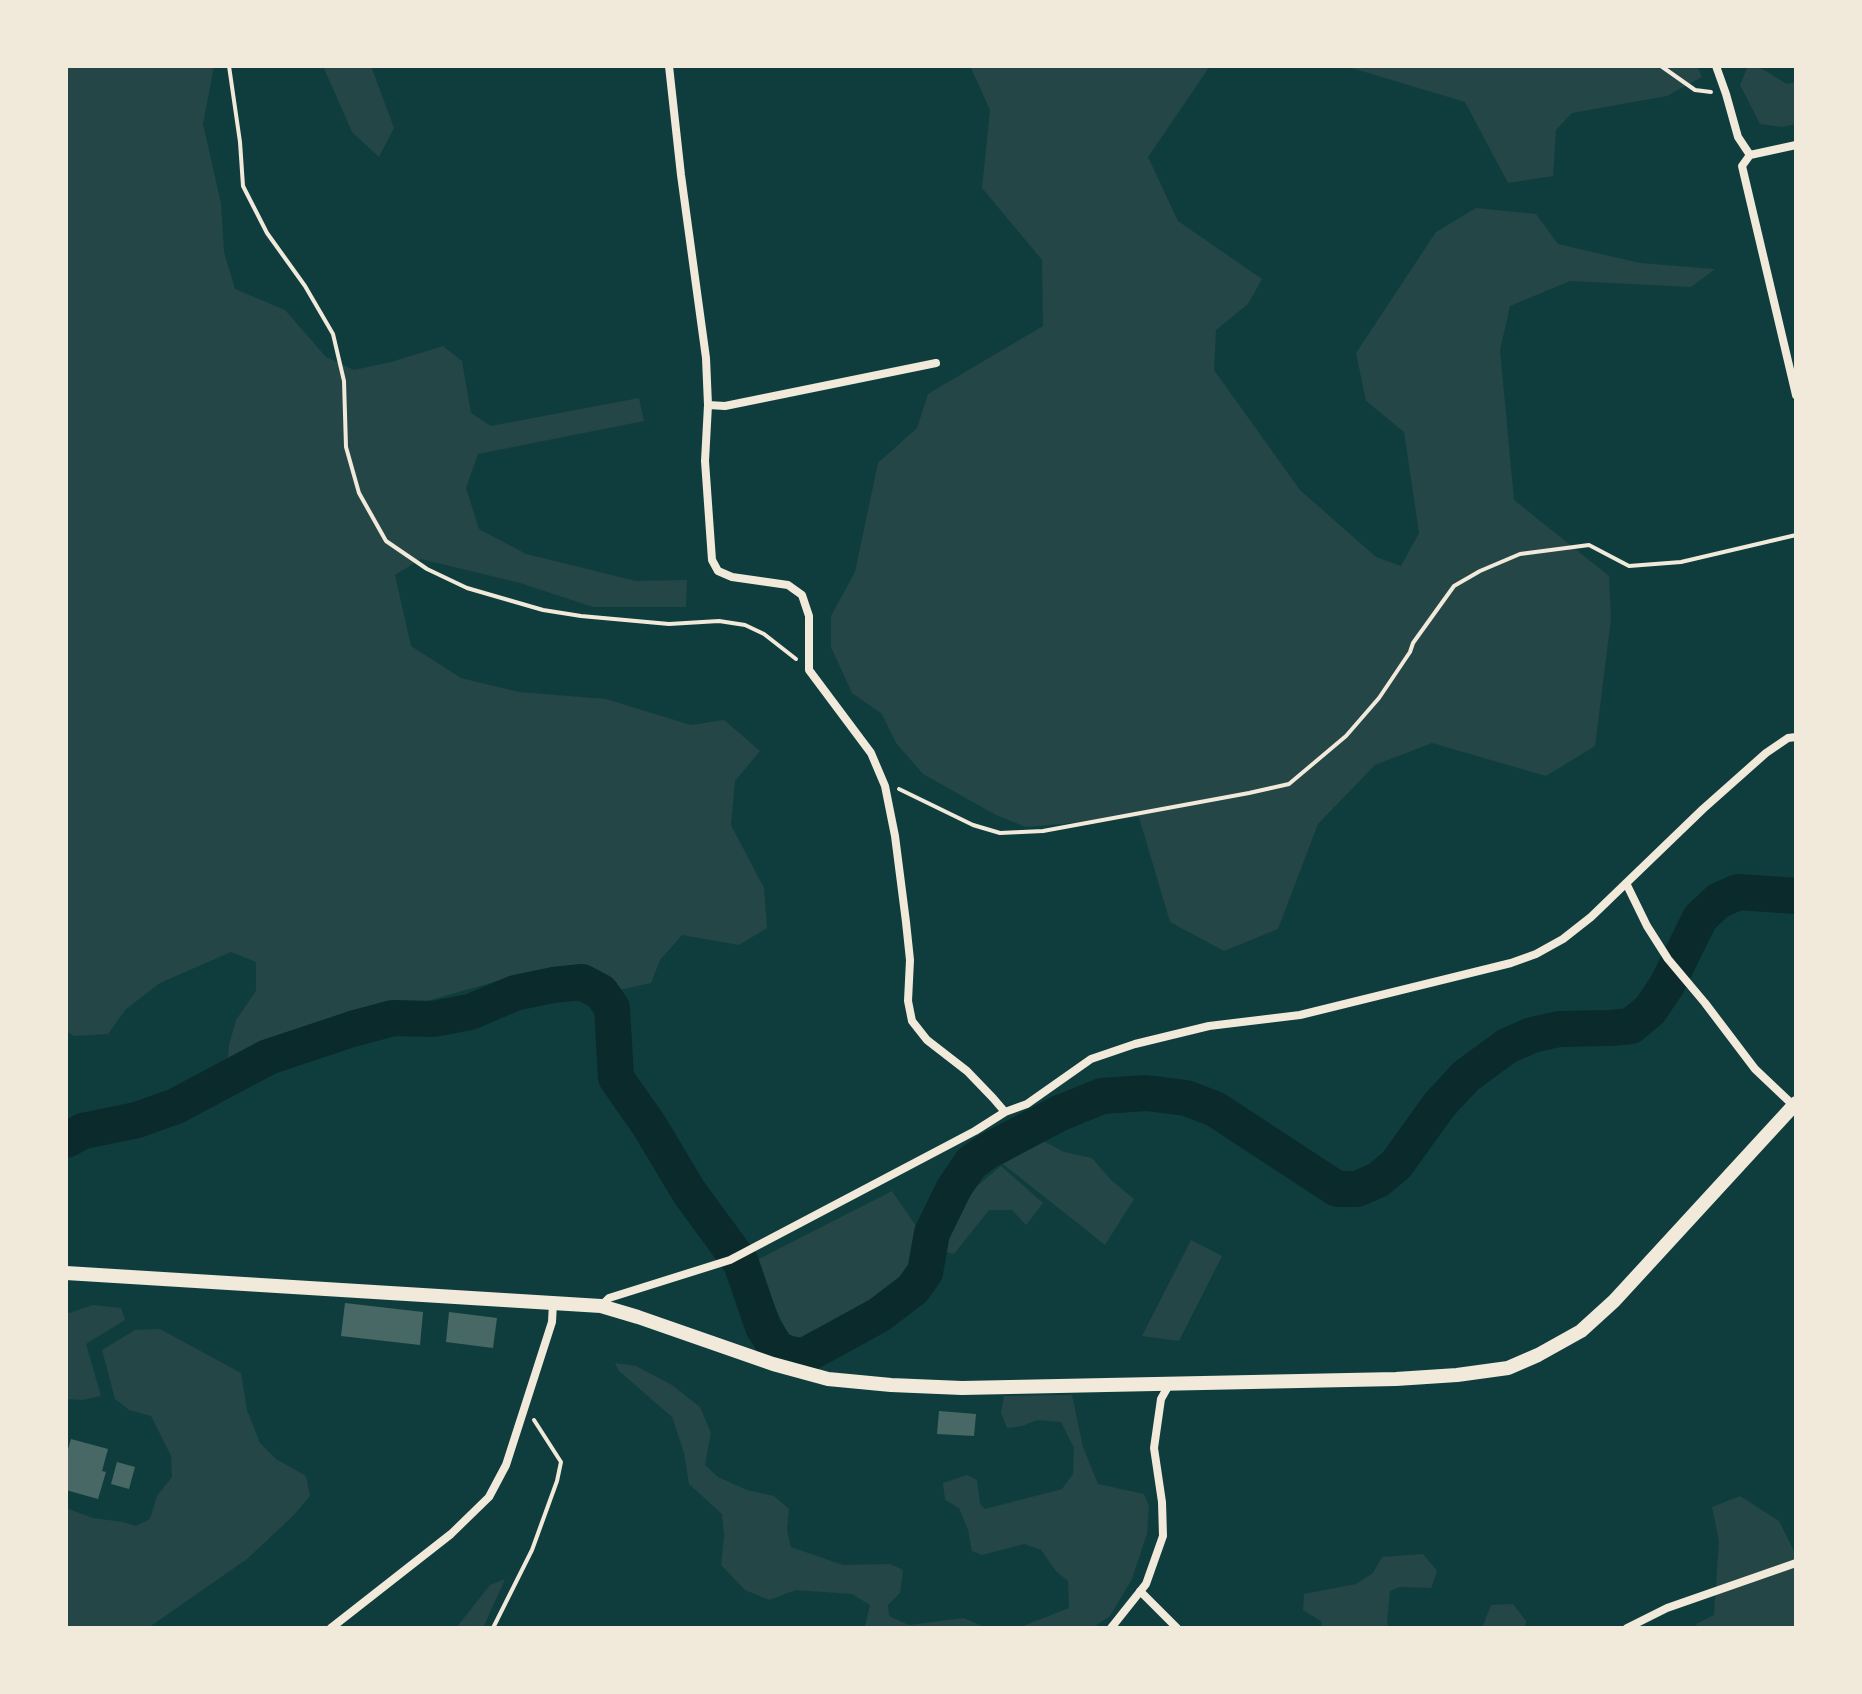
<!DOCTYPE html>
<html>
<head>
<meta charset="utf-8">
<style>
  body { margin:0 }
  #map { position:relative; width:1862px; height:1694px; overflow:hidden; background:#0f3d3e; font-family:Quicksand,sans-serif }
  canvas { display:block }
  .frame { position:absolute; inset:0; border:68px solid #f1e9da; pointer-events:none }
</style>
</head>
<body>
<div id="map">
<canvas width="1862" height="1694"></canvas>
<div class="frame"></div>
</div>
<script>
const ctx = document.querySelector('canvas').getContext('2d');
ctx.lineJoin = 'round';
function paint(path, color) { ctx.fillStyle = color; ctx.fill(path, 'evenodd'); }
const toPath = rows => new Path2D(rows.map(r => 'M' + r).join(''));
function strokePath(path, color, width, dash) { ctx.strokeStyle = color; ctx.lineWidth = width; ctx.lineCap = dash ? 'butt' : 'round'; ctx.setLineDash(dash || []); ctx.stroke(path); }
const green = toPath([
  [66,66,214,66,203,124,221,203,224,252,235,289,285,310,326,357,354,370,391,362,443,346,462,361,471,413,491,426,639,398,644,421,478,454,466,488,479,529,526,554,636,581,687,580,686,607,593,607,520,583,421,559,395,575,411,646,461,678,519,692,606,699,691,725,724,720,760,751,735,781,731,825,764,888,767,928,739,945,682,935,660,960,651,983,619,990,579,971,508,978,289,1040,227,1069,229,1045,236,1020,256,991,256,962,231,952,160,983,126,1009,108,1034,74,1036,66,1031],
  [323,66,371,66,394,128,379,157,352,132],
  [970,66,1210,66,1148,157,1178,221,1262,279,1248,304,1216,330,1214,370,1300,490,1376,557,1401,566,1419,533,1404,432,1366,401,1356,353,1436,232,1476,208,1536,214,1558,244,1640,263,1715,269,1691,287,1570,281,1510,306,1500,350,1514,500,1609,576,1611,619,1595,746,1546,776,1432,743,1375,765,1318,824,1278,929,1224,951,1170,922,1139,817,1026,827,996,815,923,774,896,743,882,714,852,693,831,647,831,616,855,572,878,463,917,428,928,394,1043,326,1042,260,982,188,990,110],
  [1345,66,1697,66,1702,77,1667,96,1572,113,1556,130,1553,176,1508,183,1465,102],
  [1748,66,1757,66,1787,84,1796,82,1796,124,1782,127,1760,124,1740,85],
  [1043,1141,1064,1152,1092,1158,1111,1180,1134,1199,1105,1245,1003,1164],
  [1001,1166,1043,1203,1026,1225,1012,1210,989,1210,954,1254,944,1251,947,1230,971,1191],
  [892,1191,916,1226,907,1277,886,1297,812,1341,790,1338,753,1262],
  [1191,1240,1222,1256,1179,1341,1142,1336],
  [93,1305,121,1308,125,1320,86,1344,101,1396,82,1400,66,1399,66,1312,69,1313],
  [160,1329,241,1373,247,1410,260,1443,276,1459,306,1476,310,1496,293,1516,247,1559,148,1628,66,1628,66,1508,93,1518,123,1522,136,1526,150,1519,157,1496,172,1477,171,1456,151,1416,129,1410,115,1399,102,1350,135,1330],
  [615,1363,636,1366,672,1385,700,1407,711,1433,705,1465,718,1477,747,1490,774,1496,789,1509,787,1530,791,1547,843,1565,890,1564,903,1570,900,1593,888,1605,889,1616,909,1625,964,1618,986,1628,859,1628,865,1626,870,1605,852,1594,796,1590,769,1600,745,1590,721,1565,724,1536,722,1514,689,1484,684,1453,672,1417,619,1371],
  [1072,1395,1083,1447,1098,1484,1144,1494,1149,1506,1147,1534,1132,1579,1110,1616,1092,1628,1018,1628,1069,1608,1068,1581,1056,1571,1041,1550,1024,1544,982,1555,972,1551,968,1530,959,1508,945,1500,943,1483,967,1475,977,1480,980,1504,985,1509,1062,1489,1073,1474,1074,1448,1061,1422,1037,1420,1022,1426,1007,1428,1001,1413,1004,1396],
  [1740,1496,1779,1521,1796,1555,1796,1628,1698,1628,1696,1624,1714,1615,1719,1541,1712,1507],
  [1423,1554,1437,1571,1431,1588,1400,1587,1390,1591,1387,1623,1389,1628,1322,1628,1321,1621,1303,1610,1304,1594,1356,1584,1373,1573,1382,1557],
  [505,1579,483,1628,456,1628,490,1585],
  [1513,1604,1526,1621,1525,1628,1482,1628,1491,1605]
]);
const river = toPath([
  [66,1140,83,1131,137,1120,176,1106,268,1057,352,1029,393,1018,433,1019,470,1012,515,993,553,985,582,982,601,992,612,1008,616,1078,649,1125,689,1192,741,1263,763,1327,777,1349,790,1354,804,1356,879,1315,913,1289,925,1272,932,1233,954,1188,971,1163,986,1152,1060,1113,1102,1096,1146,1093,1186,1098,1215,1109,1337,1189,1357,1189,1378,1180,1396,1165,1440,1104,1466,1076,1507,1046,1532,1035,1559,1029,1610,1028,1631,1026,1650,1010,1667,985,1700,918,1718,901,1738,892,1796,896]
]);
const building = toPath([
  [345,1303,423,1312,420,1345,341,1336],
  [449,1312,497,1318,493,1348,446,1342],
  [939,1411,976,1414,974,1436,937,1434],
  [71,1439,108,1449,102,1471,106,1472,98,1499,66,1490,66,1456],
  [117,1462,135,1467,129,1489,111,1484]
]);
const path = toPath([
  [229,66,240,142,243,186,267,233,305,286,333,334,344,381,346,447,359,493,386,541,427,569,467,588,543,610,581,616,669,624,719,621,745,625,764,634,796,659],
  [1661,66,1695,90,1711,92],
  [899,789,973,825,1000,833,1043,831,1249,793,1289,784,1346,736,1379,698,1410,652,1413,643,1454,586,1480,571,1520,554,1589,545,1629,566,1681,562,1796,535],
  [493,1628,532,1550,557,1481,561,1462,534,1420]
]);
const minor = toPath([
  [669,66,681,175,706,358,708,405,705,461,712,560,718,571,732,577,788,585,802,595,809,616,809,670,871,753,885,786,895,836,906,922,910,960,908,1001,912,1021,927,1040,967,1071,993,1098,1005,1112],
  [1716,66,1726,94,1738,137,1750,155],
  [1796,145,1750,155,1742,166,1796,395],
  [708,405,725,406,936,363],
  [1626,883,1647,926,1668,959,1705,1003,1755,1069,1793,1105],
  [601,1306,609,1298,730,1260,975,1131,1005,1112,1027,1104,1091,1059,1135,1044,1209,1026,1300,1015,1511,963,1536,954,1563,939,1591,917,1703,809,1766,753,1788,738,1796,737],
  [1140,1591,1177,1628],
  [331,1628,451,1534,489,1497,506,1465,552,1322,553,1303],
  [1111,1628,1146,1584,1163,1536,1162,1502,1154,1448,1161,1399,1170,1383],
  [1627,1628,1667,1608,1796,1563]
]);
const secondary = toPath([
  [66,1273,601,1306,638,1317,773,1364,828,1379,891,1385,962,1388,1396,1379,1457,1375,1508,1368,1538,1355,1581,1331,1614,1301,1796,1103]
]);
paint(green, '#244646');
strokePath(river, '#0a2a2b', 36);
paint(building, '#486865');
strokePath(path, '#f1e9da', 4);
strokePath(minor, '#f1e9da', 8);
strokePath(secondary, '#f1e9da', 14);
</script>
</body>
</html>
